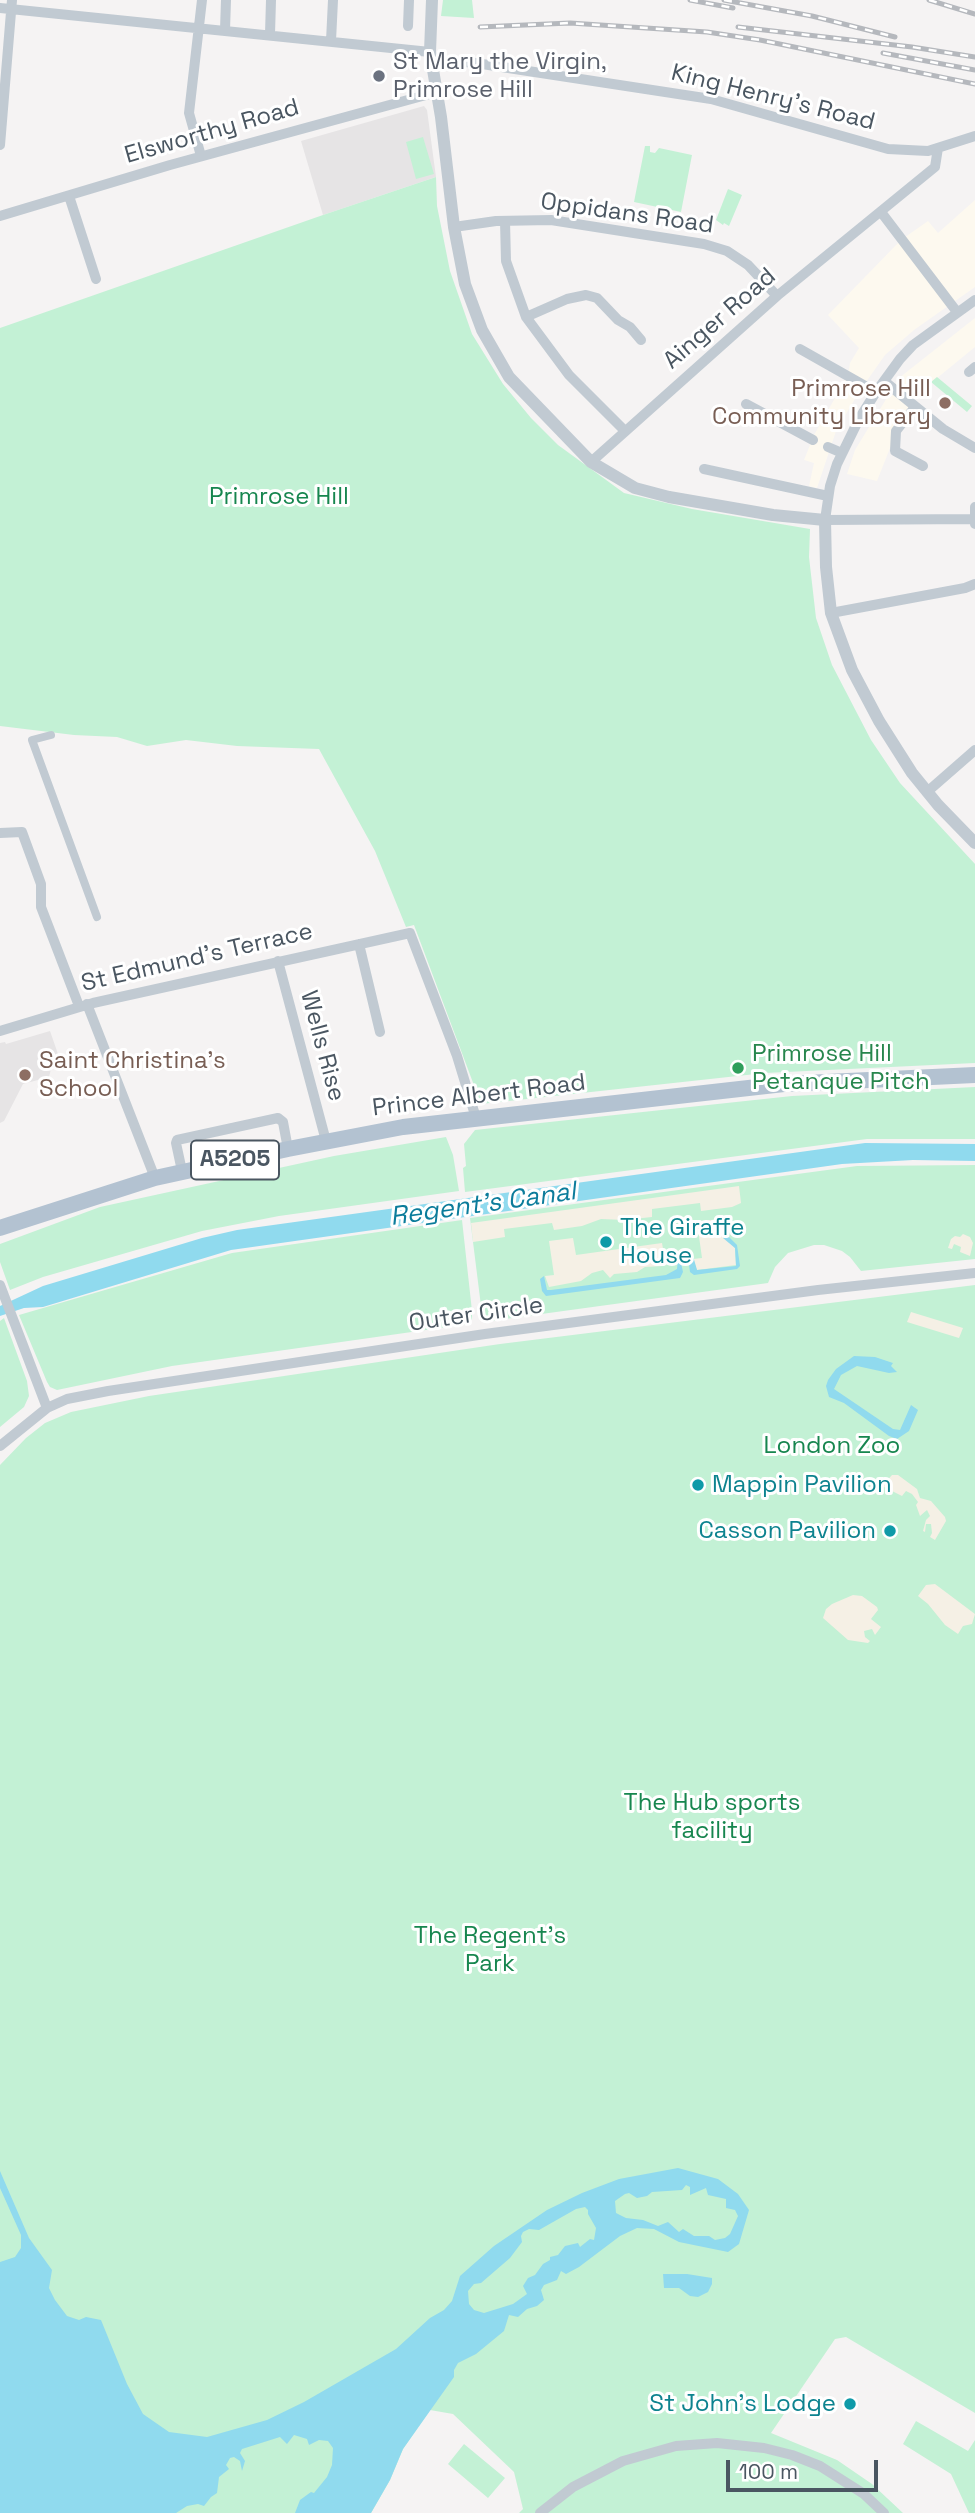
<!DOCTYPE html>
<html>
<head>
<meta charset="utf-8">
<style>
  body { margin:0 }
  #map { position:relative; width:975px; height:2513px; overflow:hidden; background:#f5f3f3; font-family:"Space Grotesk",sans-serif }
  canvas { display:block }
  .scale { position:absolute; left:726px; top:2460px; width:152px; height:32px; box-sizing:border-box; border:4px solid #4a5661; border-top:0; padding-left:9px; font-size:21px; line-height:24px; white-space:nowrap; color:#4a5661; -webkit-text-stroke:5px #fff; paint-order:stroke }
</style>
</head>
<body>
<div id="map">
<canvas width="975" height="2513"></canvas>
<div class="scale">100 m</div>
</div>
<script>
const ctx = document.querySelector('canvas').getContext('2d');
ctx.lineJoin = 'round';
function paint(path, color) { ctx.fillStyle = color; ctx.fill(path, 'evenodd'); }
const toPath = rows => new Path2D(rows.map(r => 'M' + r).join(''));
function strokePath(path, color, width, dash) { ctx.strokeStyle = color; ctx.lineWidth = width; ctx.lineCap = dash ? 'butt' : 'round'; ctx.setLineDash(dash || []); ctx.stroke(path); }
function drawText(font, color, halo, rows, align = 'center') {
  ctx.font = font + ' "Space Grotesk",sans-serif'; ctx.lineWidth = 6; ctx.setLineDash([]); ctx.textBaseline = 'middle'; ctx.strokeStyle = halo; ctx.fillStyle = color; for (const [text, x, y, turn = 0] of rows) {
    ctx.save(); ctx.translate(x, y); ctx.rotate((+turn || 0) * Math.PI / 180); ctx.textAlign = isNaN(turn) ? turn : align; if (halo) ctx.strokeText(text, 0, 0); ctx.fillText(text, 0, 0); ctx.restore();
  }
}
const commercial = toPath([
  [975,200,975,287,914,330,885,355,859,392,836,431,817,488,809,486,814,463,804,460,814,435,848,375,850,363,859,348,828,315,901,240,928,221,938,233],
  [975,318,975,347,920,392,893,432,892,443,877,481,847,474,855,450,899,378]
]);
const education = toPath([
  [424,106,427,110,436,177,323,215,301,141],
  [50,1031,58,1054,50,1056,52,1065,49,1077,23,1084,4,1121,0,1123,0,1043,5,1042,6,1044]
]);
const green = toPath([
  [443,0,472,0,474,18,441,16],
  [423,137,434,174,416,179,406,142],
  [645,146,650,146,650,152,655,153,659,148,692,155,681,212,634,202],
  [436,177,437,206,450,271,472,334,503,384,531,418,558,445,624,493,692,509,810,529,809,557,816,618,832,665,871,740,900,783,975,864,975,1063,765,1073,481,1104,414,925,406,927,375,851,319,749,237,746,186,740,147,746,117,737,74,735,0,726,0,328,323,215],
  [728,189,742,195,729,226,724,223,723,225,716,220],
  [937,377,972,406,967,412,931,382],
  [975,1087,975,1139,867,1139,465,1192,463,1168,466,1166,464,1144,475,1130,792,1096],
  [446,1137,453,1155,459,1191,279,1216,202,1231,43,1277,10,1290,0,1262,0,1244,100,1207,334,1156],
  [975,1165,975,1259,861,1271,850,1257,842,1251,824,1245,814,1245,788,1253,775,1267,768,1283,483,1322,470,1218,857,1166],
  [462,1220,472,1311,472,1319,468,1324,172,1366,57,1390,50,1387,47,1382,19,1315,232,1253],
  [975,1285,975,2413,846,2337,835,2339,771,2433,837,2460,872,2484,903,2513,519,2513,523,2509,514,2472,453,2414,430,2410,403,2449,390,2480,371,2513,0,2513,0,1465,26,1438,45,1423,71,1412,149,1396,500,1344],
  [4,1318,27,1381,29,1396,24,1407,0,1427,0,1321],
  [916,2421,968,2451,975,2440,975,2513,969,2513,951,2474,903,2444],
  [464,2444,505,2478,488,2498,448,2464]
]);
const sand = toPath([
  [739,1186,741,1203,732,1207,701,1211,700,1203,652,1209,652,1217,624,1220,601,1219,582,1226,554,1230,552,1223,504,1229,505,1237,473,1242,471,1223],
  [725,1218,727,1232,723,1232,735,1248,736,1265,697,1270,693,1259,702,1258,697,1222],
  [963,1234,970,1237,973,1243,970,1256,960,1252,961,1247,954,1244,952,1249,948,1248,951,1239,955,1236,960,1237],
  [573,1238,576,1255,662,1243,665,1260,678,1258,678,1261,662,1266,645,1267,637,1272,614,1274,610,1278,603,1270,592,1273,581,1281,549,1287,545,1276,554,1275,549,1241],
  [911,1312,963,1328,959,1338,907,1322],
  [892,1475,898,1475,917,1489,920,1498,931,1501,945,1517,946,1521,935,1540,930,1537,932,1533,931,1524,926,1524,925,1532,923,1531,926,1520,930,1516,927,1510,920,1516,916,1505,918,1502,912,1494,906,1491,902,1496,882,1486],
  [935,1584,975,1614,972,1624,963,1626,958,1634,945,1625,928,1604,918,1596,926,1585],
  [853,1595,862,1596,877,1607,878,1610,871,1619,881,1627,875,1635,872,1629,864,1631,865,1637,870,1641,868,1643,848,1640,823,1618,826,1609,832,1604]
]);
const water = toPath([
  [865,1143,975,1144,975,1161,913,1160,842,1164,231,1250,43,1307,24,1308,0,1316,0,1306,43,1286,202,1238,237,1230],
  [723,1232,727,1232,728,1236,737,1245,740,1266,737,1269,694,1275,690,1272,688,1257,693,1256,697,1270,736,1266,735,1248,723,1238],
  [678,1258,680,1258,683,1272,680,1278,546,1296,542,1291,540,1279,544,1276,547,1290,551,1290,666,1275,677,1269],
  [854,1356,875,1357,893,1363,891,1366,897,1372,889,1373,857,1366,841,1375,834,1389,893,1429,900,1430,911,1405,918,1410,909,1431,897,1439,889,1436,844,1403,829,1397,826,1386,828,1380,836,1369],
  [678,2168,718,2179,738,2194,749,2210,739,2244,728,2252,679,2242,654,2229,637,2228,620,2236,579,2267,566,2274,561,2271,557,2280,544,2285,541,2290,544,2300,537,2306,527,2309,518,2317,509,2315,504,2331,476,2354,458,2363,454,2370,454,2377,403,2449,390,2480,371,2513,295,2513,300,2500,311,2492,314,2493,327,2477,332,2465,333,2448,328,2441,319,2440,309,2445,307,2439,294,2435,287,2444,280,2437,242,2449,240,2453,245,2461,242,2471,240,2461,234,2457,230,2458,226,2465,229,2469,219,2477,217,2493,211,2497,204,2506,198,2504,187,2506,176,2513,0,2513,0,2262,15,2257,21,2248,21,2235,0,2188,0,2171,29,2238,52,2270,49,2288,55,2300,67,2316,79,2320,86,2317,101,2320,127,2384,143,2414,169,2432,207,2437,267,2420,304,2402,396,2349,430,2318,444,2310,452,2301,460,2276,494,2246,547,2210,582,2193,619,2179],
  [686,2185,690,2187,690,2195,706,2188,708,2195,726,2199,726,2208,735,2210,738,2216,730,2234,725,2238,715,2240,709,2236,694,2236,683,2229,679,2232,668,2222,658,2226,643,2220,626,2218,616,2213,615,2201,625,2194,629,2193,637,2198,647,2196,652,2192,682,2190],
  [585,2207,588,2210,588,2214,596,2228,594,2240,590,2239,580,2247,578,2243,565,2246,558,2255,550,2257,550,2260,543,2264,535,2275,528,2278,523,2286,527,2294,513,2304,484,2313,474,2310,469,2304,468,2291,474,2284,481,2283,510,2258,522,2242,521,2236,523,2232,529,2229,539,2230,576,2209],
  [663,2274,687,2274,712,2278,712,2284,708,2292,698,2297,690,2296,679,2288,664,2288]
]);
const pedestrian = toPath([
  [51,735,32,740,97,917]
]);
const minor = toPath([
  [0,8,430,52],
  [408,26,409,0],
  [225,30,226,0],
  [270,34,271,0],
  [331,41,333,0],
  [431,64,469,62,711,99,888,149,928,151,975,136],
  [0,145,12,0],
  [201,156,189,113,202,0],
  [69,196,96,279],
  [881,212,957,312],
  [0,216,170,165,437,92],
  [505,221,506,261,526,317,569,375,624,430],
  [454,227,496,221,551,220,704,244,727,251,748,265,777,296],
  [526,317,567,299,586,295,597,298,618,320,630,327,641,340],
  [800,349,876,392],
  [969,372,975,367],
  [884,381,943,429,975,448],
  [746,404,813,440],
  [915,407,896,431,895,451,923,466],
  [828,447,842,453],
  [591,462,777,296,935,167,938,148],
  [704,469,828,496],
  [975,507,975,524],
  [974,519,825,520,830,486,837,464,859,419,876,392,900,359,913,345,975,300],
  [831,613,965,588,975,584],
  [927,792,975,750],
  [0,833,22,832,41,884,41,907,79,1006],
  [359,944,380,1032],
  [278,961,326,1141],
  [87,1004,155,1178],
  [0,1031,93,1003,410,933,457,1056,476,1118],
  [182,1171,176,1143,177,1140,278,1118,283,1122,288,1149],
  [0,1285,47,1408],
  [0,1446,47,1408,67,1399,108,1391,485,1334,818,1290,975,1273],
  [540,2513,573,2487,623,2461,676,2446,717,2443,764,2448,792,2455,820,2466,864,2494,884,2513]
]);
const tertiary = toPath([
  [432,0,430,52,441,117,454,227,465,284,482,330,509,377,591,462,635,488,669,497,773,515,825,520,826,567,831,613,852,670,879,721,912,773,938,805,975,843]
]);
const primary = toPath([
  [0,1228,155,1178,288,1149,403,1127,784,1084,975,1075]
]);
const rail = toPath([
  [690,0,733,8],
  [724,0,812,16,895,37],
  [929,0,975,14],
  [480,27,570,23,707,32,760,40,975,84],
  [738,27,912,47,975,57],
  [883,53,975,70]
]);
const markers = [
  [379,76,7,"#6b7280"],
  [945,403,7,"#8d6e63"],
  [738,1068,7,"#2e9e5b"],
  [25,1075,7,"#8d6e63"],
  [606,1242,7,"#0f9aa8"],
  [698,1485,7,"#0f9aa8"],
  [890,1531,7,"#0f9aa8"],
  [850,2404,7,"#0f9aa8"]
];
const shields = [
  [235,1160,88]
];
const shieldNames = [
  ["A5205",235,1160]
];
const worshipNames = [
  ["St Mary the Virgin,",393,62],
  ["Primrose Hill",393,90]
];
const streetNames = [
  ["King Henry's Road",773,98,14],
  ["Elsworthy Road",212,132,-16],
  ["Oppidans Road",627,214,8],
  ["Ainger Road",720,319,-41],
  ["St Edmund's Terrace",197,958,-13],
  ["Wells Rise",322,1046,75],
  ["Prince Albert Road",479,1096,-7],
  ["Outer Circle",476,1315,-8]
];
const educationNames = [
  ["Primrose Hill",931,389],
  ["Community Library",931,417],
  ["Saint Christina's",39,1061,"left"],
  ["School",39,1089,"left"]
];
const parkNames = [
  ["Primrose Hill",279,497],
  ["London Zoo",832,1446],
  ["The Hub sports",712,1803],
  ["facility",712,1831],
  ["The Regent's",490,1936],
  ["Park",490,1964]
];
const leisureNames = [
  ["Primrose Hill",752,1054],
  ["Petanque Pitch",752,1082]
];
const cultureNames = [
  ["The Giraffe",620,1228],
  ["House",620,1256],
  ["Mappin Pavilion",712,1485],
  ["Casson Pavilion",876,1531,"right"],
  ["St John's Lodge",836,2404,"right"]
];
const waterNames = [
  ["Regent's Canal",483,1205,-8]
];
paint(commercial, '#fdf9ef');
paint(education, '#e6e4e5');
paint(green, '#c3f1d5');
paint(sand, '#f5f0e5');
paint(water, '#90daee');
strokePath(pedestrian, '#c1cad2', 8);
strokePath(minor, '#c1cad2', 10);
strokePath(tertiary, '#c1cad2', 12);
strokePath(primary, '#b3c2d1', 16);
strokePath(rail, '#b5b8bd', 5);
strokePath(rail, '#fff', 2.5, [8]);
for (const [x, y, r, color] of markers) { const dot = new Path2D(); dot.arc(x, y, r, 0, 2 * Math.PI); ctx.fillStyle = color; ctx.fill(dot); strokePath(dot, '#fff', 2.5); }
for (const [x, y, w] of shields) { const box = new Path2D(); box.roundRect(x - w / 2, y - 19.5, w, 39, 5); ctx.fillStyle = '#fff'; ctx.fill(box); strokePath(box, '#4a5661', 2); }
drawText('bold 23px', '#4a5661', null, shieldNames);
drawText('24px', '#5b616d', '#fff', worshipNames, 'left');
drawText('24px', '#4a5661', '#fff', streetNames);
drawText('24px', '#785e54', '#fff', educationNames, 'right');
drawText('24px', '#17864f', '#fff', parkNames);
drawText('24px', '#27864d', '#fff', leisureNames, 'left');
drawText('24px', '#0d838f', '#fff', cultureNames, 'left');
drawText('italic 26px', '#0c7c9b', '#fff', waterNames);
</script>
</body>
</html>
